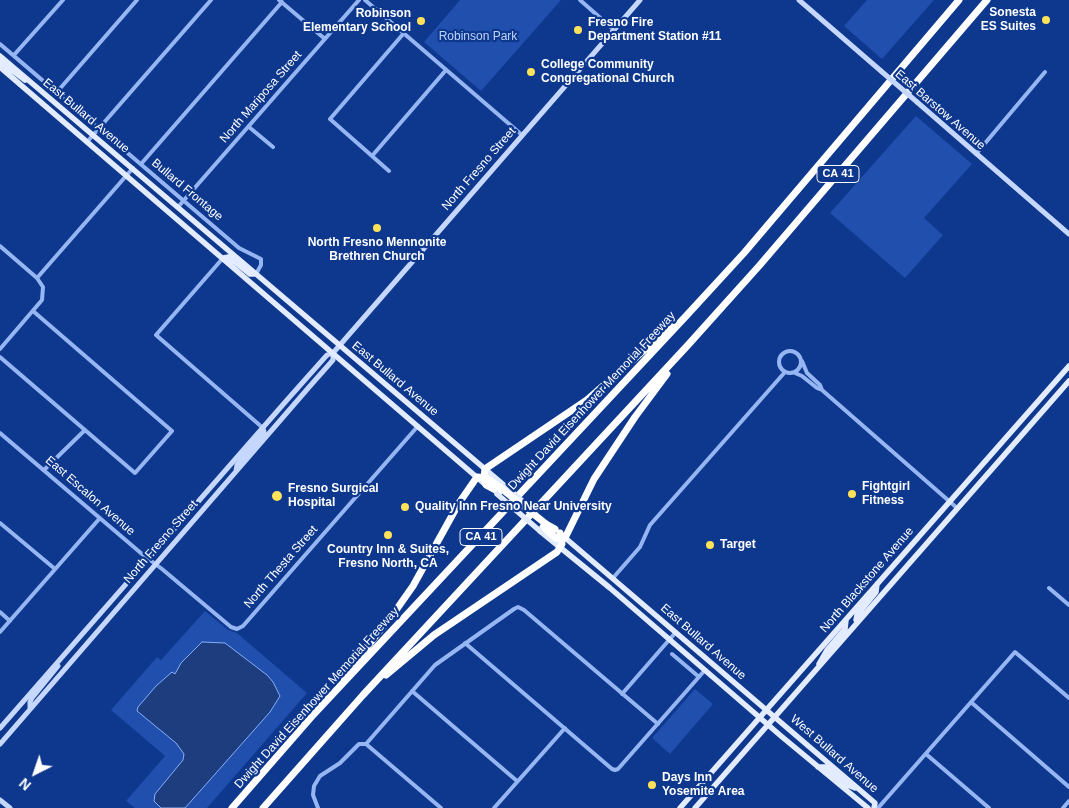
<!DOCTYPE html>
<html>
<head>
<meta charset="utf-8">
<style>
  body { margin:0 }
  #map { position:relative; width:1069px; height:808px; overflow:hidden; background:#0e388e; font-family:Helvetica,sans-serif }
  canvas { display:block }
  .north { position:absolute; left:10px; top:748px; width:50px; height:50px; -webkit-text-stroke:4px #0e388e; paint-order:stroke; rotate:221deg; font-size:14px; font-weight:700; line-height:20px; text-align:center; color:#fff }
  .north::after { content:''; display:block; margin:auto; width:18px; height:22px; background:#fff; clip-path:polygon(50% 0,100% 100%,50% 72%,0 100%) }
</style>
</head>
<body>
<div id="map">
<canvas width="1069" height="808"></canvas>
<div class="north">N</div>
</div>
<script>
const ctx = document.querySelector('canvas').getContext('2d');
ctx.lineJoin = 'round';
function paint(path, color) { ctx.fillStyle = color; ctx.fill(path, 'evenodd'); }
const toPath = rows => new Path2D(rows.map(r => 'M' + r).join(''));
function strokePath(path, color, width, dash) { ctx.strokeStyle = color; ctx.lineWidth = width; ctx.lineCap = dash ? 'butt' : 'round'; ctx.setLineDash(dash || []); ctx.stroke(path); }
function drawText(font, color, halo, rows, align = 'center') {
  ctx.font = font + ' Helvetica,sans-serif'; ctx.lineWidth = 4.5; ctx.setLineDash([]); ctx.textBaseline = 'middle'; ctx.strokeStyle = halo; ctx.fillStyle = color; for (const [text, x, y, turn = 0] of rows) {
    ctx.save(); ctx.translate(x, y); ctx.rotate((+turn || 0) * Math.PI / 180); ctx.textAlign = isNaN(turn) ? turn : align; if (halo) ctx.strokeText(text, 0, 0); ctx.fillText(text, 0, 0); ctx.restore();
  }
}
const green = toPath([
  [460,0,561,0,481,91,424,42],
  [867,0,934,0,882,59,844,26],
  [916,116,972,164,924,218,943,235,905,278,830,213],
  [205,611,228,630,237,633,307,693,207,808,135,808,126,801,165,756,111,710,157,657,161,660],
  [695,689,713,704,670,754,652,738]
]);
const water = toPath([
  [202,642,225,643,267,675,273,682,280,696,270,712,185,808,161,808,154,801,155,794,183,760,184,754,176,743,137,711,138,707,156,686,172,672,175,674,181,663,202,642]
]);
const street = toPath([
  [279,0,325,39],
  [365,0,522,135],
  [580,0,614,30],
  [0,44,239,248,261,259,261,265,256,274],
  [14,55,63,0],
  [57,92,137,0],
  [249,127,273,147],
  [87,142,211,0],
  [976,154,1045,72],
  [372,156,446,70],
  [141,164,282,2],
  [389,171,330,119,404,33],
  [178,207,359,0],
  [0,246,37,278],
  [223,258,156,335,263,428],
  [0,349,42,300,43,287,37,278,133,168],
  '779 362a11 11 0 1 1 22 0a11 11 0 1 1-22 0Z',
  [0,357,135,473,172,431,33,311],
  [802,361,807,373,820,385,822,390,957,508],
  [795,373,802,376,817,388,822,390],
  [0,433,142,554,162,569,231,627,237,629,243,626,418,426],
  [44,470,85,430],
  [0,523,55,569],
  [613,578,640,547,650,525,785,372],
  [1049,588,1069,605],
  [0,612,10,621],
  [0,632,100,518],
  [465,643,612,769,615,770,618,769,705,670],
  [672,654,699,677],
  [412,691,517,781],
  [622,694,676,632],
  [972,703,1069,787],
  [366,744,435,665,514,609,518,607,524,610,658,724],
  [366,744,441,808],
  [926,754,989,808],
  [318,808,313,795,314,786,320,776,340,763,359,744,366,744],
  [494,808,565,728],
  [878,808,1015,652,1069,698],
  [1063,808,1069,801]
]);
const secondary = toPath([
  [799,0,881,71],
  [917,102,1069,234],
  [236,471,237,465,264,432,263,428],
  [30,709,30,702,32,698,58,666],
  [0,728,287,400,327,355,333,353,640,0],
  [0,744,310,386,333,360,333,353],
  [0,800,10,808]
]);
const primary = toPath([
  [0,56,505,486],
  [0,61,25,80],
  [0,67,487,486],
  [223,258,229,257,250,274,256,274],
  [540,531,610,588,781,736,868,808],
  [563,536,875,803,874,808],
  [858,622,856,620,857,615,876,592,877,584],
  [819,664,827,650,845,629,846,620],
  [818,767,826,767,848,785,855,788],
  [680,808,1069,366],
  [695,808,1069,381]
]);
const highway = toPath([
  [499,492,486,485,484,477,485,469,587,400,674,324],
  [546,524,555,529],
  [543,527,556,538,561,539,565,538,594,479,635,417,667,374],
  [386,675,434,635,557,552,562,544,560,533],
  [343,677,394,613,413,586,459,503,477,477,487,478,502,489],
  [232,808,314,714,687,315,744,253,959,0],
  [263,808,363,695,688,345,759,266,987,0]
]);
const secondaryBridge = toPath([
  [881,71,917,102]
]);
const primaryBridge = toPath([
  [505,486,527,505],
  [497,494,540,531]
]);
const highwayBridge = toPath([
  [502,489,546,524]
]);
const markers = [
  [1046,20,5,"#ffe259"],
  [421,21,5,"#ffe259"],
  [578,30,5,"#ffe259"],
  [531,72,5,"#ffe259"],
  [377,228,5,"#ffe259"],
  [852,494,5,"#ffe259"],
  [277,496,6,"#ffe259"],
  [405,507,5,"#ffe259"],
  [388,535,5,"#ffe259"],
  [710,545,5,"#ffe259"],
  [652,785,5,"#ffe259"]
];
const shields = [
  [838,174,42],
  [481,537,42]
];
const shieldNames = [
  ["CA 41",838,174],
  ["CA 41",481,537]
];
const poiNames = [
  ["Sonesta",1036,13,"right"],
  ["ES Suites",1036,27,"right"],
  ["Robinson",411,14,"right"],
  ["Elementary School",411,28,"right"],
  ["Fresno Fire",588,23],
  ["Department Station #11",588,37],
  ["College Community",541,65],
  ["Congregational Church",541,79],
  ["North Fresno Mennonite",377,243,"center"],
  ["Brethren Church",377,257,"center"],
  ["Fightgirl",862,487],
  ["Fitness",862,501],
  ["Fresno Surgical",288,489],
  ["Hospital",288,503],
  ["Quality Inn Fresno Near University",415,507],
  ["Target",720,545],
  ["Country Inn & Suites,",388,550,"center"],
  ["Fresno North, CA",388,564,"center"],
  ["Days Inn",662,778],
  ["Yosemite Area",662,792]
];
const parkNames = [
  ["Robinson Park",478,37]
];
const streetNames = [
  ["North Mariposa Street",261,97,-49],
  ["East Barstow Avenue",940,110,41],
  ["East Bullard Avenue",86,116,40],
  ["North Fresno Street",479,169,-49],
  ["Bullard Frontage",187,190,40],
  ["East Bullard Avenue",395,379,40],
  ["Dwight David Eisenhower Memorial Freeway",592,401,-47],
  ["East Escalon Avenue",90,496,41],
  ["North Fresno Street",161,542,-49],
  ["North Thesta Street",281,567,-49],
  ["North Blackstone Avenue",867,580,-49],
  ["East Bullard Avenue",703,642,41],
  ["Dwight David Eisenhower Memorial Freeway",317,698,-48],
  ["West Bullard Avenue",834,754,41]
];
paint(green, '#204fae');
paint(water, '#1e3d7e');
strokePath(water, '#87aff7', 1);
strokePath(street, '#96b6f3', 4);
strokePath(secondary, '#c6d7fd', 5);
strokePath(primary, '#e3ebff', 5.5);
strokePath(highway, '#fff', 7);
strokePath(secondaryBridge, '#c6d7fd', 5);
strokePath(primaryBridge, '#e3ebff', 5.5);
strokePath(highwayBridge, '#fff', 7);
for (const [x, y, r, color] of markers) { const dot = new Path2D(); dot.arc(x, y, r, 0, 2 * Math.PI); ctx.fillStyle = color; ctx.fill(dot); strokePath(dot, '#0e388e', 2); }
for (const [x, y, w] of shields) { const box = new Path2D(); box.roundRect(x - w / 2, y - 8.5, w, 17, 4); ctx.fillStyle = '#0e388e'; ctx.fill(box); strokePath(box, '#fff', 1); }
drawText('bold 11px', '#fff', null, shieldNames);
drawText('bold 12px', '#fff', '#0e388e', poiNames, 'left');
drawText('12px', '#bed4fe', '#0e388e', parkNames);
drawText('12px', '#fff', '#0e388e', streetNames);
</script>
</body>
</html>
